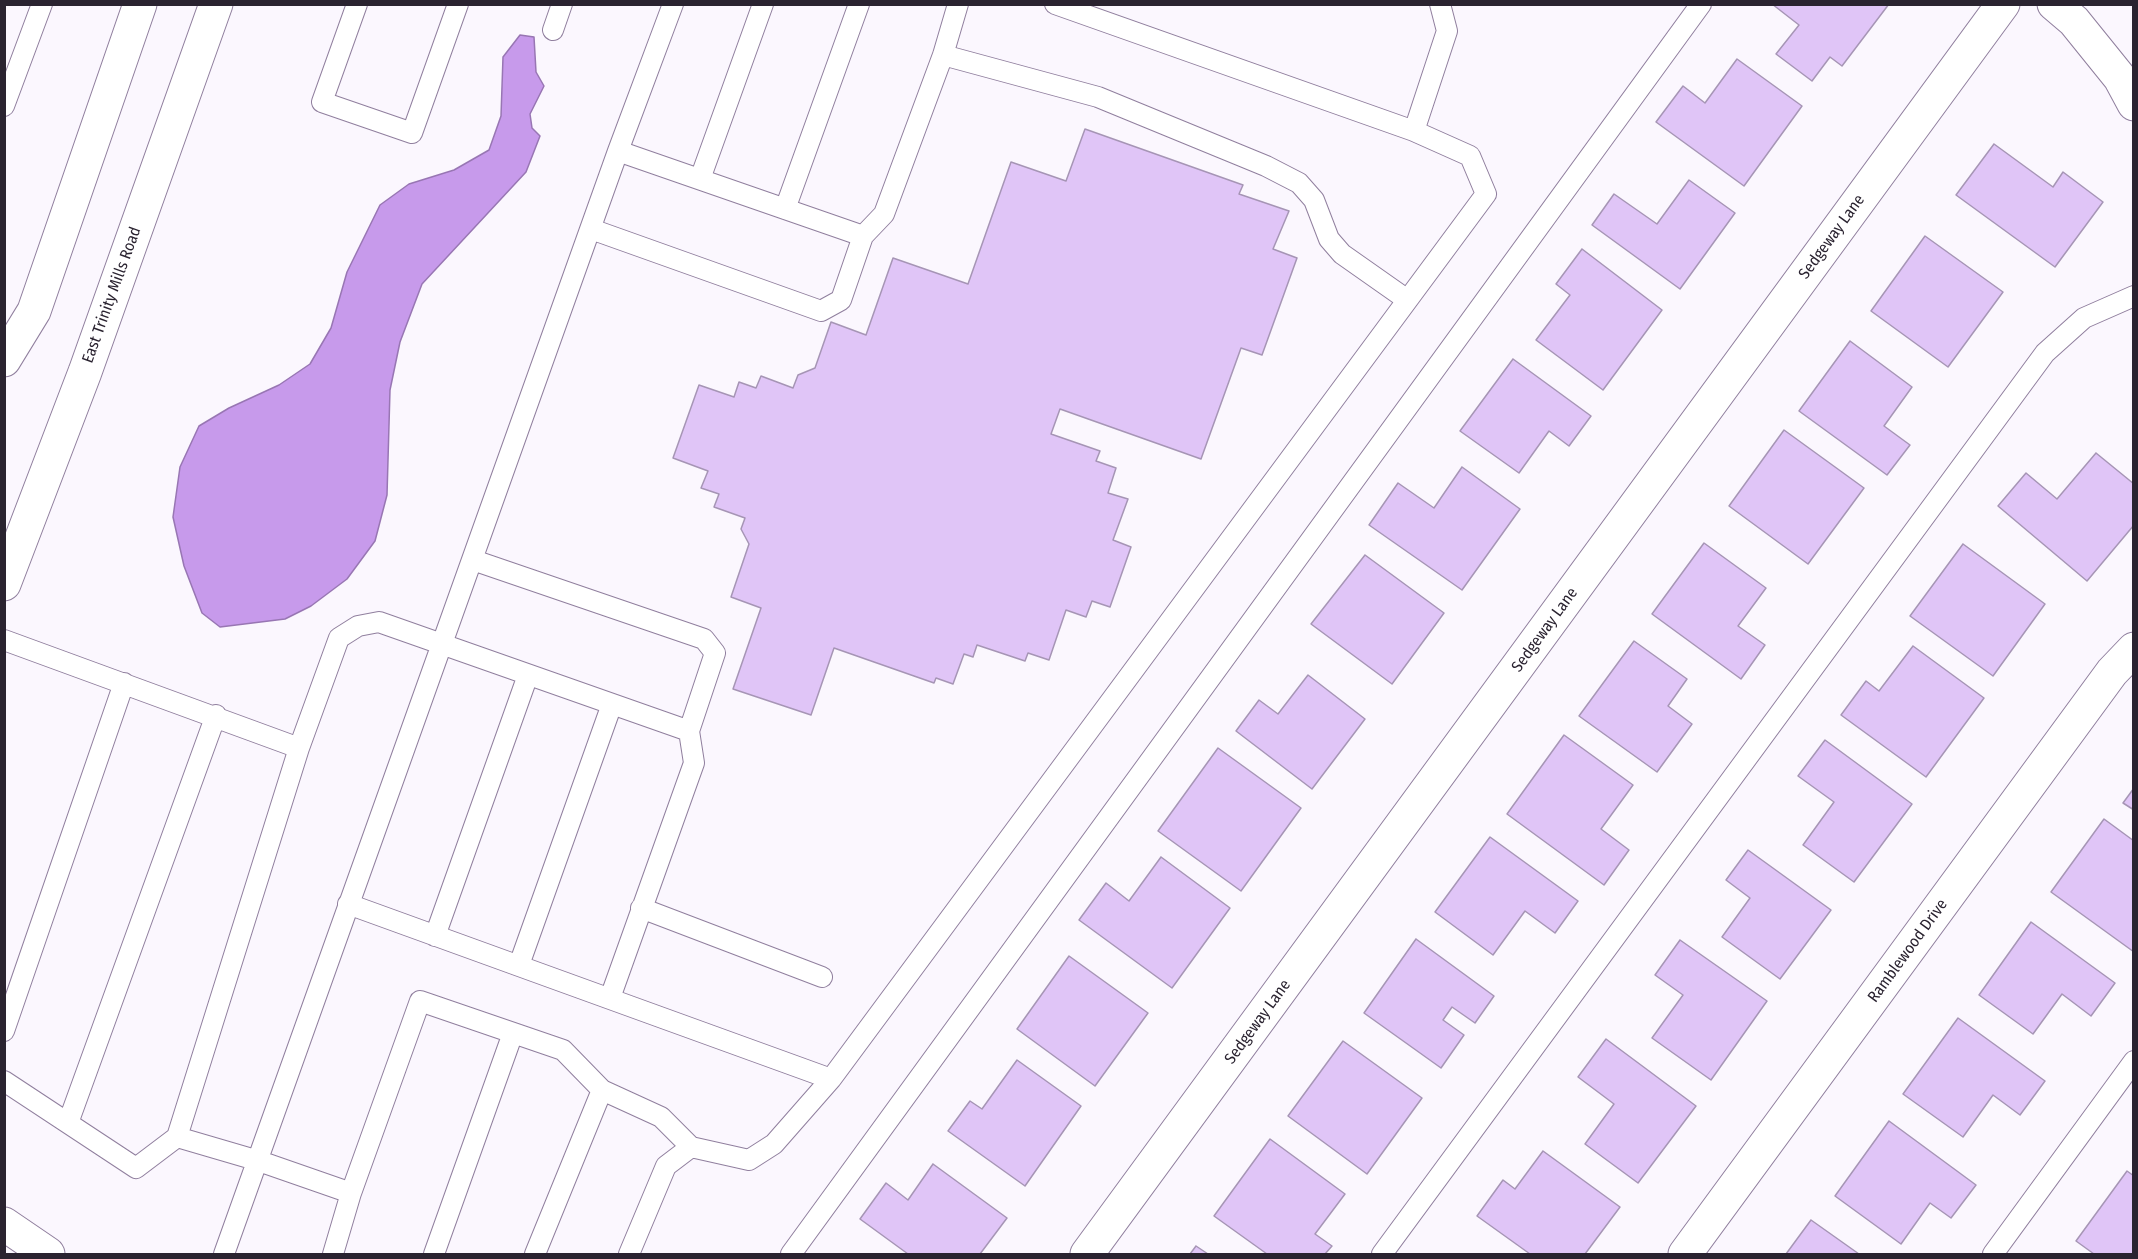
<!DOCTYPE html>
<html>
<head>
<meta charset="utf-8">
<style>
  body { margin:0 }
  #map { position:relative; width:2138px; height:1259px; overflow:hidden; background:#fbf7fe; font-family:"Fira Sans Condensed",sans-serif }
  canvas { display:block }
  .frame { position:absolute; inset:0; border:6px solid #2a2330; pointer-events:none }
</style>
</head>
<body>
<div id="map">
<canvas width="2138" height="1259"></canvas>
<div class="frame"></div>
</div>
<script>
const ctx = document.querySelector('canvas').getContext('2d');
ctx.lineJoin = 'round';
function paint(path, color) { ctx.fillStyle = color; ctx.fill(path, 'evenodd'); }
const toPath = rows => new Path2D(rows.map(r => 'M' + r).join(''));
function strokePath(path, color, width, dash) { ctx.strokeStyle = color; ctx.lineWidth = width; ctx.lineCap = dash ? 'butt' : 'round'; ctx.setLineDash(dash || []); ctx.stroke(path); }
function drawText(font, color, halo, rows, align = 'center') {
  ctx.font = font + ' "Fira Sans Condensed",sans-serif'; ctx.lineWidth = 4.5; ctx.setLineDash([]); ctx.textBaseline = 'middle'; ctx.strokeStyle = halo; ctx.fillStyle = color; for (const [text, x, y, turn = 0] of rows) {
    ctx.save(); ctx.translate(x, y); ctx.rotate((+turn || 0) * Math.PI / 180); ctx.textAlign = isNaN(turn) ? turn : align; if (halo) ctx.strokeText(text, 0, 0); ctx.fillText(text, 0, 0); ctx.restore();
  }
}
const water = toPath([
  [520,35,534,37,536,72,544,86,530,114,532,128,540,136,526,172,422,284,400,342,390,390,387,495,375,541,347,579,311,606,285,619,220,627,202,613,184,566,173,517,180,467,199,426,229,408,279,385,310,364,331,328,347,272,380,205,409,184,454,170,489,150,501,116,503,57,520,35]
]);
const building = toPath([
  [1772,4,1889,4,1842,66,1830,57,1812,81,1776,54,1799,25,1772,4],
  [1737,59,1802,106,1744,186,1656,122,1683,86,1705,103,1737,59],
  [1085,129,1243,185,1239,194,1289,211,1273,249,1297,258,1262,355,1241,348,1201,459,1060,409,1051,434,1100,451,1096,461,1116,468,1108,493,1128,499,1113,540,1131,547,1110,607,1092,601,1086,617,1066,610,1049,660,1028,653,1025,661,977,645,973,657,964,654,953,684,936,678,934,683,834,648,811,715,733,689,761,608,731,597,749,544,741,529,745,518,714,507,719,494,701,488,708,471,673,458,699,385,734,397,739,382,756,388,761,376,793,388,798,375,815,368,831,322,866,335,893,258,968,284,1011,162,1066,181,1085,129],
  [1994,144,2053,187,2063,172,2103,202,2055,267,1956,195,1994,144],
  [1689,180,1735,213,1680,289,1592,225,1614,194,1657,224,1689,180],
  [1925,236,2003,292,1948,367,1871,311,1925,236],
  [1582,249,1662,310,1603,390,1536,340,1570,295,1556,284,1582,249],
  [1850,341,1912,387,1884,426,1910,445,1887,475,1799,411,1850,341],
  [1513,359,1591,416,1569,446,1549,431,1519,473,1460,431,1513,359],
  [1784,430,1864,488,1808,564,1729,506,1784,430],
  [2096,453,2134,484,2134,525,2087,581,1998,506,2026,473,2057,499,2096,453],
  [1462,467,1520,509,1462,590,1369,525,1398,483,1434,508,1462,467],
  [1704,543,1766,588,1738,626,1765,645,1741,679,1652,614,1704,543],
  [1963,544,2045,604,1993,676,1910,616,1963,544],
  [1365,555,1444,613,1392,684,1311,624,1365,555],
  [1634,641,1687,679,1668,706,1692,724,1657,772,1579,716,1634,641],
  [1913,646,1984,698,1926,777,1841,715,1866,681,1879,691,1913,646],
  [1308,675,1365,719,1312,789,1236,731,1259,700,1278,714,1308,675],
  [1564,735,1633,785,1601,829,1629,850,1604,885,1507,814,1564,735],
  [1825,740,1912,804,1854,882,1803,845,1834,802,1798,776,1825,740],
  [1218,748,1301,808,1241,891,1158,831,1218,748],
  [2134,788,2134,810,2123,803,2134,788],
  [2104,819,2134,841,2134,952,2051,892,2104,819],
  [1490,837,1578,901,1555,933,1525,911,1493,955,1435,912,1490,837],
  [1748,850,1831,910,1780,979,1722,937,1750,898,1726,880,1748,850],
  [1161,857,1230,908,1172,988,1079,920,1106,883,1129,901,1161,857],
  [2031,922,2115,983,2091,1016,2062,994,2033,1034,1979,995,2031,922],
  [1416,939,1494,996,1475,1023,1452,1007,1443,1020,1464,1035,1441,1068,1364,1013,1416,939],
  [1680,940,1767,1001,1711,1080,1652,1038,1683,995,1655,975,1680,940],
  [1069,956,1148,1013,1095,1086,1017,1029,1069,956],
  [1958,1018,2045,1081,2020,1115,1993,1095,1963,1137,1903,1094,1958,1018],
  [1606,1039,1696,1106,1638,1183,1585,1144,1614,1104,1578,1077,1606,1039],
  [1343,1041,1422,1098,1367,1174,1288,1116,1343,1041],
  [1017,1060,1081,1106,1025,1186,948,1131,970,1101,982,1109,1017,1060],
  [1889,1121,1976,1185,1951,1218,1930,1203,1901,1244,1835,1196,1889,1121],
  [1270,1139,1345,1194,1315,1234,1332,1246,1325,1254,1267,1254,1214,1216,1270,1139],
  [1543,1151,1620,1207,1585,1254,1530,1254,1477,1216,1503,1180,1515,1189,1543,1151],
  [933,1164,1007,1218,980,1254,908,1254,860,1219,886,1183,908,1200,933,1164],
  [2127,1171,2134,1176,2134,1254,2094,1254,2076,1241,2127,1171],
  [1811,1220,1859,1254,1786,1254,1811,1220],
  [1196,1246,1208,1254,1190,1254,1196,1246]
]);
const service = toPath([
  [357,4,322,102,412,133,458,4],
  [553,30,562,4],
  [943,55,1098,97,1266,166,1299,183,1314,200,1329,239,1342,254,1406,299],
  [4,106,42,4],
  [1414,131,1447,31,1440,4],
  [618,151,863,236],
  [700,179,763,4],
  [785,209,859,4],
  [591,229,821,311,841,300,863,236,884,214,943,55,958,4],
  [473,560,704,639,715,653,689,731,694,763,610,998],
  [4,640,299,748,339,638,358,626,379,622,689,731],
  [348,904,831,1079,774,1144,749,1160,691,1147,666,1166,629,1254],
  [641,908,822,977],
  [435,936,528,675],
  [519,965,612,704],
  [4,1031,124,683],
  [831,1079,1486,194,1470,156,1414,131,1055,4],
  [4,1081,136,1168,177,1137,259,1161,351,1193,333,1254],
  [68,1123,216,715],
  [177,1137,299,748],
  [351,1193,420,1001,563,1050,602,1090,661,1117,691,1147],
  [224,1254,618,151,673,4],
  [434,1254,513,1033],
  [535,1254,602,1090],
  [791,1254,1701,4],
  [1382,1254,2045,353,2084,318,2134,296],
  [1993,1254,2134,1061]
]);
const minor = toPath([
  [2054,4,2074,21,2120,78,2134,104],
  [1087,1254,2003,4],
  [1685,1254,2112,672,2134,649]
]);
const tertiary = toPath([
  [4,1224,48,1254]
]);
const secondary = toPath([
  [4,360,34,311,140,4],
  [4,584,85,372,216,4]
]);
const streetNames = [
  ["Sedgeway Lane",1832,237,-54],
  ["East Trinity Mills Road",112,295,-70],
  ["Sedgeway Lane",1545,630,-54],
  ["Ramblewood Drive",1908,951,-54],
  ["Sedgeway Lane",1258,1022,-54]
];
paint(water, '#c79aeb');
strokePath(water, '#9876b3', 1.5);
paint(building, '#e0c5f7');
strokePath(building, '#a695b5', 1.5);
strokePath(service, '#907f9e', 22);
strokePath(minor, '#907f9e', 35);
strokePath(tertiary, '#907f9e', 35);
strokePath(secondary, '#907f9e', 35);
strokePath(service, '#fff', 20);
strokePath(minor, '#fff', 33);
strokePath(tertiary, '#fff', 33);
strokePath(secondary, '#fff', 33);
drawText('16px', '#2a2330', '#fff', streetNames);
</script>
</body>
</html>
